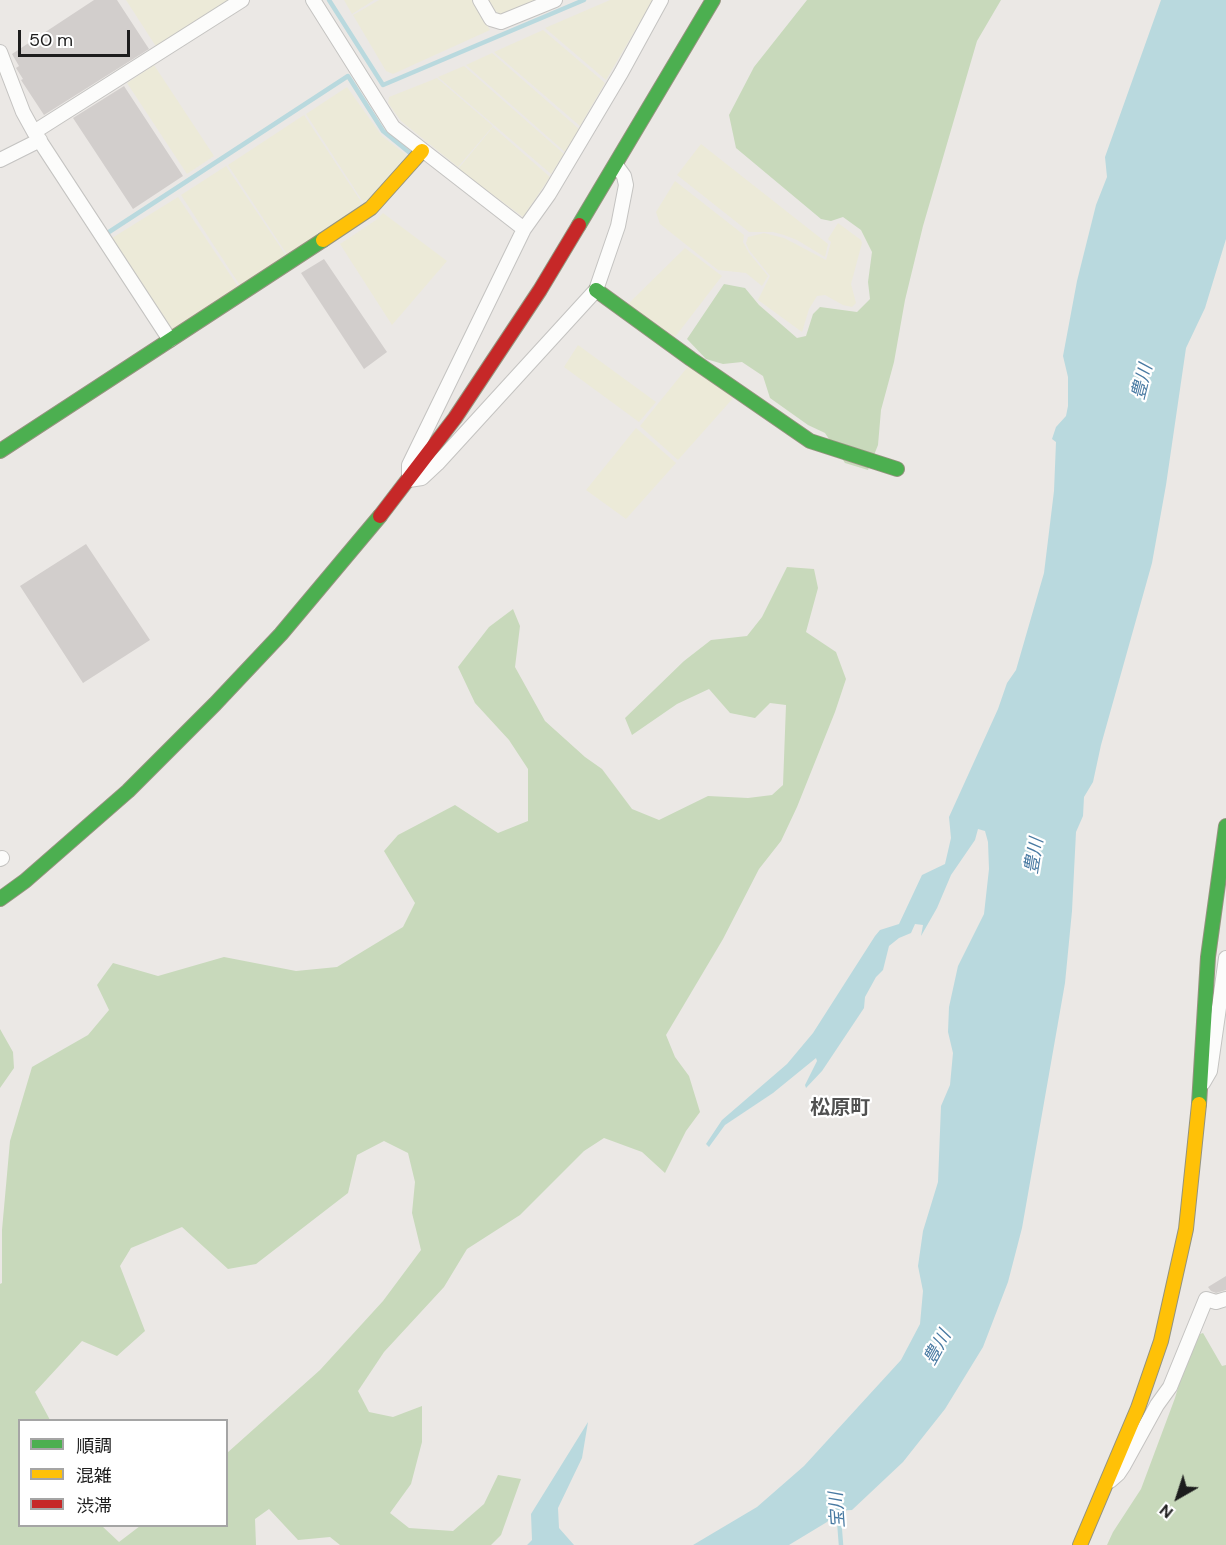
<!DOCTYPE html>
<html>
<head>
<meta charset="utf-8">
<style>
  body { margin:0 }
  #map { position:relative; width:1226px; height:1545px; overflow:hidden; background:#ebe8e5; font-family:"DM Sans","Noto Sans JP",sans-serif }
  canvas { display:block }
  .legend { position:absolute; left:18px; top:1419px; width:210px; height:108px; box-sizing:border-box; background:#fff; border:2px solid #a5a5a5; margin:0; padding:8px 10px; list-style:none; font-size:18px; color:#1d1d1d }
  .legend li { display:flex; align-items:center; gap:12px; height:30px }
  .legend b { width:30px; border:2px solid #a5a5a5 }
  .north { position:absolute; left:1148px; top:1467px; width:60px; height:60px; -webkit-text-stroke:4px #fff; paint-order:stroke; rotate:219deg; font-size:16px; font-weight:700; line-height:24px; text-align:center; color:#1d1d1d }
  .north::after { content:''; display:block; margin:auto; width:21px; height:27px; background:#1d1d1d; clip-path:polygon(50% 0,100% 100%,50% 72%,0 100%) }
  .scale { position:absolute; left:18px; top:30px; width:112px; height:27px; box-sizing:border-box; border:3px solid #1d1d1d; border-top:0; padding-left:8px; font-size:18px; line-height:21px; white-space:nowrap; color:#1d1d1d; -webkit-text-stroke:4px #fff; paint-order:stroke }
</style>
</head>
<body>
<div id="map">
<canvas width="1226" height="1545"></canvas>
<ul class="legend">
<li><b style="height:8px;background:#4caf50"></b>順調</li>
<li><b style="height:8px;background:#ffc107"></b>混雑</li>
<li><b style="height:8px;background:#c62828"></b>渋滞</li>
</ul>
<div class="north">N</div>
<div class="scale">50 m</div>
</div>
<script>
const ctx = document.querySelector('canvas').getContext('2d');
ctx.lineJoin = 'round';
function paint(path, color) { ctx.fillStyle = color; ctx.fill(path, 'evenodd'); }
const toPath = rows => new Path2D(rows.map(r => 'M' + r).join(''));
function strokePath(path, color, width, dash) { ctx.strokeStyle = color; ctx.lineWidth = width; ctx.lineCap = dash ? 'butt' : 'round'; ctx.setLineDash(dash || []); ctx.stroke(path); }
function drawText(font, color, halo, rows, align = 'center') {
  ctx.font = font + ' "DM Sans","Noto Sans JP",sans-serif'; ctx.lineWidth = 4.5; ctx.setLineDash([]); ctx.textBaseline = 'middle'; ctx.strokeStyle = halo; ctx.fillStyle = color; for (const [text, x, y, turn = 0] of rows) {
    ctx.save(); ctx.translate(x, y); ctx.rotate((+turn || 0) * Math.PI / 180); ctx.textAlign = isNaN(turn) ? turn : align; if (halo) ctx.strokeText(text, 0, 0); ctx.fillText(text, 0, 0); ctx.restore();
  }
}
const farmland = toPath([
  [126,0,228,0,230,2,157,48],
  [344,0,374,0,352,14],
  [379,0,472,0,490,30,393,74,386,71,353,15],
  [489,0,537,0,503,15,496,12],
  [610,0,653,0,606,80,545,28],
  [543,30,605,83,580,126,494,52],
  [492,53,579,129,565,152,466,65],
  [154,65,214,156,187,174,127,83],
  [464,66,564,154,551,174,438,77],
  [437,78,493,126,458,167,401,121,388,103,389,97],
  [347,87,382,136,409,157,365,205,306,114],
  [304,115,364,206,288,256,228,165],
  [493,127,550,177,523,217,458,169],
  [701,144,828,244,825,257,797,240,784,235,773,232,749,232,677,175],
  [226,166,287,257,241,287,181,195],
  [675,181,744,235,743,242,749,253,768,276,762,286,746,273,718,270,660,224,656,212],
  [178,197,239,288,171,331,112,238],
  [383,213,447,261,392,325,340,244,376,220],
  [838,223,861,240,862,243,851,284,856,303,852,307,843,305,825,295,817,296,809,309,802,332,758,300,770,276,749,250,746,243,748,237,764,233,784,238,826,260,831,242,828,239],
  [685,248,722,276,675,337,628,304],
  [578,345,656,402,639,422,564,367],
  [690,364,735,396,678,460,640,426],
  [636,428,676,463,626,519,586,490]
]);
const forest = toPath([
  [807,0,1001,0,977,41,923,226,905,300,894,362,881,410,878,445,868,470,845,463,825,433,808,425,770,398,763,376,742,362,723,364,706,359,687,339,724,284,745,288,759,305,797,338,806,336,813,314,820,307,857,312,870,299,868,282,872,252,861,230,843,217,831,221,821,219,736,148,729,115,754,67],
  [787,567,814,569,818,588,806,632,836,652,846,679,835,712,797,807,781,841,759,869,723,939,666,1035,675,1057,689,1076,700,1112,686,1131,665,1173,642,1152,604,1138,584,1151,520,1215,467,1249,444,1287,384,1352,358,1391,369,1412,393,1417,422,1406,422,1442,411,1484,390,1513,409,1528,453,1531,484,1504,498,1475,521,1479,501,1535,491,1545,340,1545,330,1537,298,1540,269,1509,255,1519,256,1545,0,1545,0,1284,2,1283,2,1230,10,1141,32,1067,88,1035,109,1010,97,985,113,963,158,976,224,957,296,971,337,967,403,927,415,903,384,851,398,835,455,805,498,833,528,821,528,769,509,740,475,703,458,667,489,627,513,609,520,626,515,667,545,721,585,757,602,769,632,809,659,820,708,796,748,798,772,795,783,785,786,705,770,703,755,718,730,713,709,689,677,704,632,735,625,718,684,661,711,640,747,636,762,617],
  [384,1141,408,1153,415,1182,412,1213,421,1250,383,1301,320,1370,227,1453,226,1526,140,1526,119,1542,102,1526,20,1526,20,1420,50,1420,35,1392,82,1341,117,1356,145,1331,120,1266,131,1248,182,1227,228,1269,256,1264,348,1193,357,1155],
  [0,1029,13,1052,14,1068,0,1088],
  [1203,1333,1222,1366,1226,1365,1226,1545,1107,1545,1113,1532,1141,1489,1175,1398,1184,1367,1197,1335]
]);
const water = toPath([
  [1161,0,1226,0,1226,239,1205,308,1186,348,1166,485,1152,563,1101,745,1093,782,1084,797,1083,816,1076,832,1072,911,1065,983,1022,1228,1008,1282,983,1347,945,1409,903,1462,852,1510,837,1511,827,1522,789,1545,693,1545,757,1507,804,1466,901,1360,920,1324,923,1291,918,1266,923,1231,938,1182,941,1106,950,1085,953,1053,948,1032,949,1007,958,966,984,914,989,869,988,842,985,831,978,829,975,840,951,875,937,908,921,936,923,925,915,924,911,933,899,938,889,946,883,970,876,977,865,997,864,1008,822,1071,806,1088,805,1085,817,1061,816,1058,773,1093,725,1125,709,1147,706,1144,722,1120,787,1064,813,1033,875,936,880,930,899,924,922,875,945,864,951,838,949,817,998,709,1007,683,1016,670,1044,573,1054,491,1056,442,1052,439,1056,427,1066,416,1068,406,1068,377,1063,356,1077,281,1096,205,1107,177,1105,157],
  [588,1422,582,1458,558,1508,559,1528,574,1545,527,1545,532,1540,531,1514]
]);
const stream = toPath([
  [329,0,383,85,584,0],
  [109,232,348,76,383,131,410,153],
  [838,1506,841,1545]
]);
const building = toPath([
  [94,0,117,0,149,49,44,115,21,80,23,79,16,68,19,66,12,54],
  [124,86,183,176,133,209,73,118],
  [324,259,387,352,364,369,301,273],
  [86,544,150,640,83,683,20,586],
  [1226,1276,1226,1290,1216,1293,1211,1291,1208,1287]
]);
const street = toPath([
  [313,0,393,127,524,229],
  [480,0,491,19,501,22,555,0],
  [0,52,23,112,34,132,170,340],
  [34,132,242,0],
  [0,160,40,140],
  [616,165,624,176,626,185,618,226,596,290,437,464,422,478,409,480,409,465,524,229,549,194,621,73,661,0],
  [0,859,2,858],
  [1203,1083,1210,1071,1226,958],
  [1110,1481,1118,1474,1124,1465,1157,1405,1170,1387,1206,1299,1216,1302,1226,1299]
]);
const fast = toPath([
  [579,225,713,0],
  [596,290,691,359,810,441,897,469],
  [0,451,323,240],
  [0,899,25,881,128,791,215,704,281,634,380,516],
  [1199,1104,1208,957,1226,826]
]);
const slow = toPath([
  [323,240,371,208,422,151],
  [1080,1545,1138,1408,1161,1341,1186,1229,1199,1104]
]);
const jam = toPath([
  [380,516,455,418,540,290,579,225]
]);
const waterNames = [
  ["豊川",1143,382,-76],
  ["豊川",1035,856,-81],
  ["豊川",938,1348,-61],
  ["宝川",838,1510,-94]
];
const quarterNames = [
  ["松原町",840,1109]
];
paint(farmland, '#ecead8');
paint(forest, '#c8d9bb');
paint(water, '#b9d9de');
strokePath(stream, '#b9d9de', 4.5);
paint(building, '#d2cecc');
strokePath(street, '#c4c3c1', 16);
strokePath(fast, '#94937e', 16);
strokePath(slow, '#94937e', 16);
strokePath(jam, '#94937e', 16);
strokePath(street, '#fcfcfb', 14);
strokePath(fast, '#4caf50', 14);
strokePath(slow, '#ffc107', 14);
strokePath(jam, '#c62828', 14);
drawText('italic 18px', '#497aa2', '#fff', waterNames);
drawText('bold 20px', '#505050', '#fff', quarterNames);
</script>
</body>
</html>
